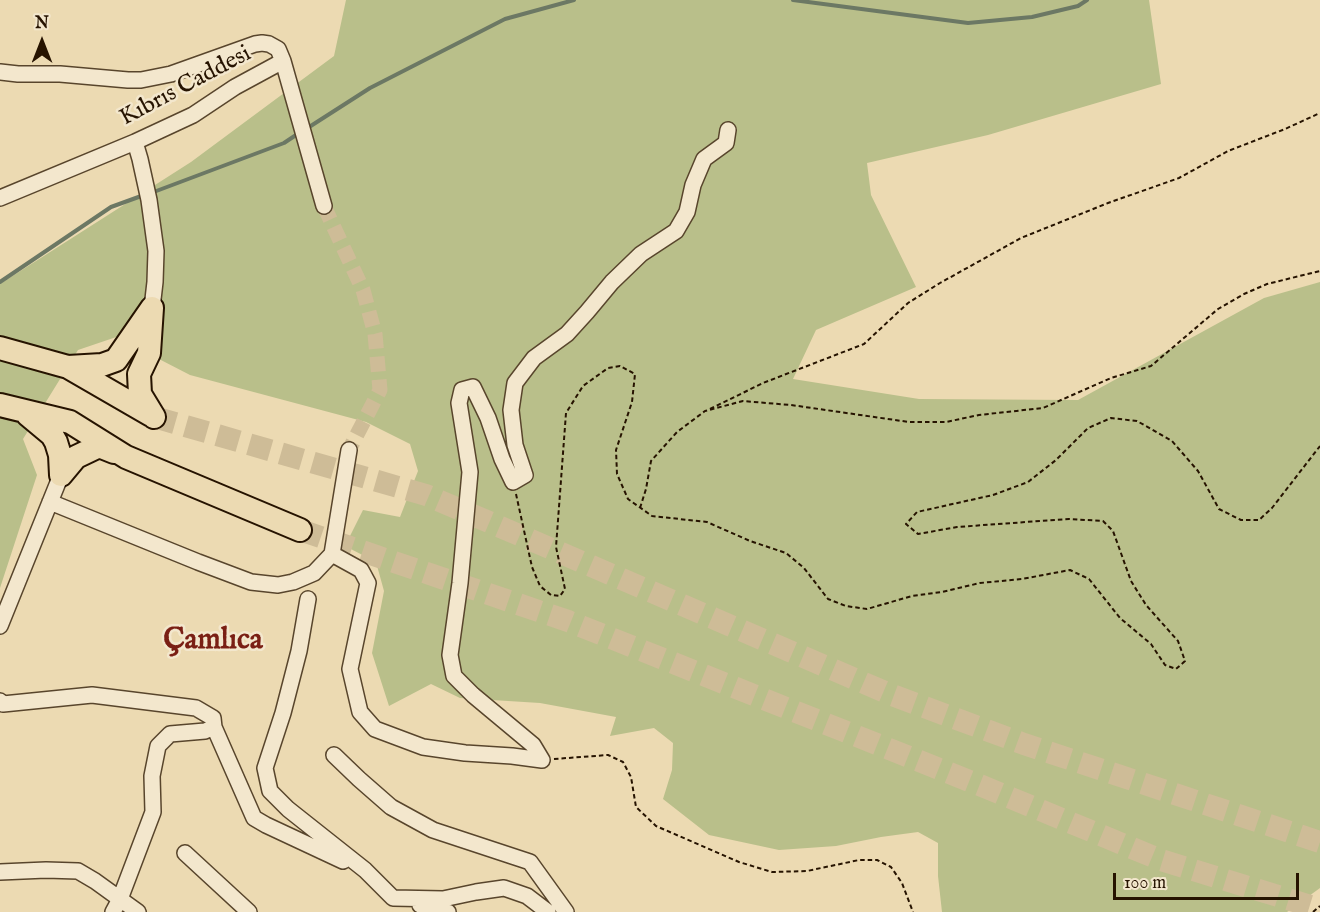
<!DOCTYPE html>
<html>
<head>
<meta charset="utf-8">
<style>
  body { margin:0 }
  #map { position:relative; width:1320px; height:912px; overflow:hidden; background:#ecdab2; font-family:"IM FELL English",serif }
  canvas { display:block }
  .north { position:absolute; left:12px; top:12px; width:60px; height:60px; -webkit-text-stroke:4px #f3e7cd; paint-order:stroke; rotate:0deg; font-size:16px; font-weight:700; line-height:24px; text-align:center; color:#261300 }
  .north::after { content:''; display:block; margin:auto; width:21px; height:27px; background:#261300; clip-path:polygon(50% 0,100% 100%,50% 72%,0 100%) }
  .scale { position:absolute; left:1113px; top:873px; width:186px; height:27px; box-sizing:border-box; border:3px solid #261300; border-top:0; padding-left:8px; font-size:18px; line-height:21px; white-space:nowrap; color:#261300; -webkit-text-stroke:4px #f3e7cd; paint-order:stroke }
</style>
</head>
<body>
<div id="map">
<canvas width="1320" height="912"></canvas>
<div class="north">N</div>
<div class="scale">100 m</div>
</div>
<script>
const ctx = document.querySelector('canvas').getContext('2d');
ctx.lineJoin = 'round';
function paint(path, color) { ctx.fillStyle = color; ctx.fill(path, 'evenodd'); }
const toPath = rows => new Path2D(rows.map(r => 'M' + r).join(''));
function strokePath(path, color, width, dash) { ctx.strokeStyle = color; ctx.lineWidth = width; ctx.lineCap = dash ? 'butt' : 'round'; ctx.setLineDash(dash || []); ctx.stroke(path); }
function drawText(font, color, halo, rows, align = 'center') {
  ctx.font = font + ' "IM FELL English",serif'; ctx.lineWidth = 5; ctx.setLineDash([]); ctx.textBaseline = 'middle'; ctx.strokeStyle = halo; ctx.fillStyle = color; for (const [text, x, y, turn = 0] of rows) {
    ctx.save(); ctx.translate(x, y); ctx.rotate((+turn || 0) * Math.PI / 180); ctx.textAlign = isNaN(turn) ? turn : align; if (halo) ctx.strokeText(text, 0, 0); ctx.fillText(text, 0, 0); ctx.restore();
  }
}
const green = toPath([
  [346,0,1149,0,1161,84,988,135,867,163,871,195,916,287,816,330,793,379,919,399,1078,400,1264,298,1320,282,1320,888,1287,912,942,912,938,876,938,843,918,832,881,837,836,846,779,850,709,835,663,799,672,770,673,743,654,728,610,736,616,717,540,703,460,698,431,684,389,706,372,653,384,591,376,562,345,546,363,510,400,517,418,471,410,444,366,422,190,375,157,358,134,331,78,350,23,439,37,475,0,588,0,284,191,162,334,56]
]);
const stream = toPath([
  [793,0,968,23,1032,17,1078,6,1087,0],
  [306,129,370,88,505,19,574,0],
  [151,193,284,143,299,133],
  [0,282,111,207,144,195]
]);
const minorTunnel = toPath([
  [324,206,363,290,375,334,380,390,349,450]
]);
const highwayTunnel = toPath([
  [154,417,426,495,892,695,1024,744,1320,842],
  [300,530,568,621,982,786,1161,860,1320,909]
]);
const path = toPath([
  [710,409,763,383,864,344,908,303,940,283,1021,238,1108,203,1179,178,1228,151,1285,129,1320,113],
  [516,494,532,567,540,586,551,595,560,596,565,589,556,547,566,413,583,386,608,368,620,366,635,374,632,402,616,450,617,474,628,499,652,516,707,522,750,541,786,553,804,568,828,599,846,606,867,609,912,596,942,592,980,583,1022,579,1070,570,1089,579,1120,618,1151,644,1165,665,1176,669,1185,661,1178,641,1146,605,1131,581,1113,531,1103,521,1069,519,1040,521,957,527,918,534,906,524,917,512,993,495,1028,482,1056,460,1088,428,1111,418,1137,421,1172,441,1198,471,1219,509,1241,520,1259,520,1272,508,1320,446],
  [640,508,646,489,651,461,677,432,705,411,743,401,791,405,909,422,946,422,979,415,1043,408,1111,378,1151,366,1218,309,1244,294,1267,284,1320,271],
  [554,759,608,755,623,762,631,777,636,807,656,826,739,862,772,872,807,871,859,860,877,860,891,867,902,883,913,912],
  [1313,912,1320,906]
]);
const minor = toPath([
  [283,61,324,206],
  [0,72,18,74,60,74,128,80,141,80,171,74,255,44,262,43,269,44,278,49,283,61,235,87,193,115,135,142,0,198],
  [135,142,140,159,149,200,156,251,155,282,152,308],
  [50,502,198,562,251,582,278,585,293,582,314,573,332,554,349,450],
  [332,554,361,570,368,583,350,669,360,712,375,729,423,747,465,753,512,756,542,760],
  [308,599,299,651,283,713,265,768,270,791,288,809,365,870,393,898,443,899,476,892,504,888,527,896,548,912],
  [0,626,61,475],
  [0,701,3,704,92,695,196,708,213,718,214,727,205,731,170,734,158,746,152,776,153,812,120,899,113,912],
  [214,727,254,818,266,825,343,861],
  [334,755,359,779,391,807,433,830,530,862,566,912],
  [542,760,533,745,473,695,454,676,450,655,460,583,470,472,459,403,462,390,473,387,488,418,502,459,513,482,525,475,515,445,511,410,515,383,534,358,567,334,587,312,612,282,641,254,676,231,687,212,693,185,704,159,726,143,728,130],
  [185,853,249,912],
  [0,872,46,870,78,871,95,881,138,912],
  [420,905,448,912]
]);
const highway = toPath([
  [0,348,68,367,151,415],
  [68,367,102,365,116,360,152,308,149,353,139,374,140,394,154,417],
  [0,405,70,422,126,457,300,530],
  [28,415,52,435,56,442,60,455,61,475,76,457,99,446,114,452]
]);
const streetNames = [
  ["Kıbrıs Caddesi",186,87,-28]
];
const districtNames = [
  ["Çamlıca",213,642]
];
paint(green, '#b9bf8a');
strokePath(stream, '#6c7864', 4);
strokePath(minorTunnel, '#cebc97', 15, [15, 8]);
strokePath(highwayTunnel, '#cebc97', 22, [22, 11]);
strokePath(minor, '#58452c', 18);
strokePath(highway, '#261300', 26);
strokePath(path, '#261300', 2, [4.5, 3]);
strokePath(minor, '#f3e7cd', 15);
strokePath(highway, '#ecdab2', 22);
drawText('24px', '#261300', '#f3e7cd', streetNames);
drawText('bold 30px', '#7a1f14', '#f3e7cd', districtNames);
</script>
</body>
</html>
